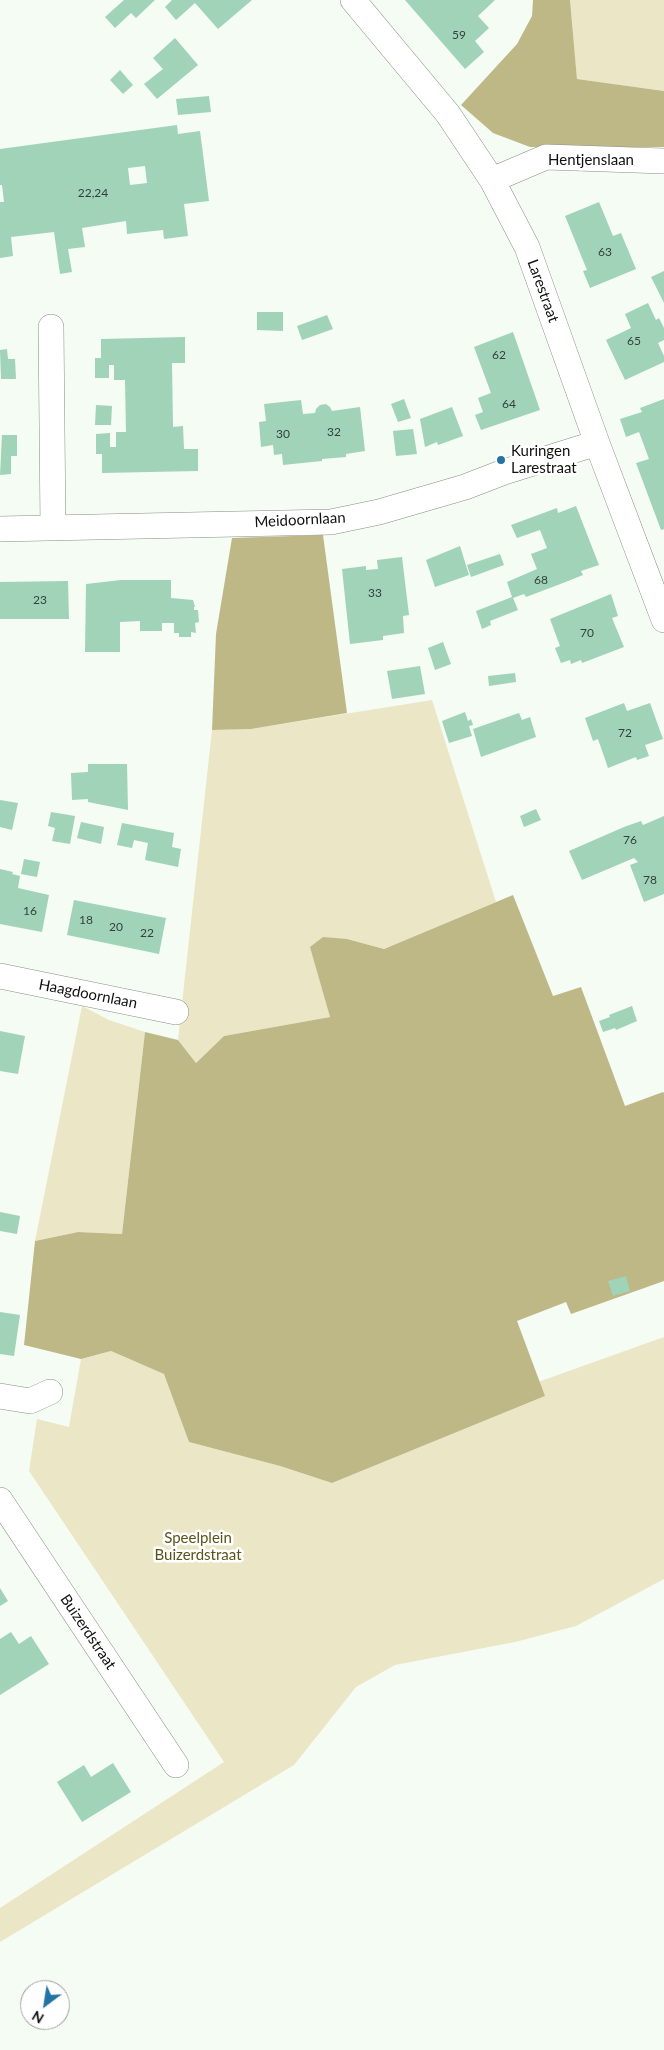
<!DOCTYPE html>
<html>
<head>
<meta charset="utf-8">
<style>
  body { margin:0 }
  #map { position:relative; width:664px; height:2050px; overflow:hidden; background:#f4fcf3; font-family:Lato,sans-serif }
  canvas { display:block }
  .north { position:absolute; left:20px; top:1980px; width:50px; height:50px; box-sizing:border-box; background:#fff; border:1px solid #9fa09f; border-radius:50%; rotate:211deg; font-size:14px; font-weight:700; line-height:20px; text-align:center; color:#0e110e }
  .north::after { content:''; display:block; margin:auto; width:18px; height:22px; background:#2473a4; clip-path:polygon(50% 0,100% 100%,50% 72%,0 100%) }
</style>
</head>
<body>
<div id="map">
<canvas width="664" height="2050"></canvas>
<div class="north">N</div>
</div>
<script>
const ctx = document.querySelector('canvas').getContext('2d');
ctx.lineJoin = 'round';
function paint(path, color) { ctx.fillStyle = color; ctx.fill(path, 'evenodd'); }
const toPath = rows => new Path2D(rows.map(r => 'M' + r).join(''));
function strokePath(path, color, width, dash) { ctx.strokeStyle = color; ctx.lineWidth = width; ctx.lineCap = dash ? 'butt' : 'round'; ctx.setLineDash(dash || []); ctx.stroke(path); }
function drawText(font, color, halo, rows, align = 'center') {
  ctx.font = font + ' Lato,sans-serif'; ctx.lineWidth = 5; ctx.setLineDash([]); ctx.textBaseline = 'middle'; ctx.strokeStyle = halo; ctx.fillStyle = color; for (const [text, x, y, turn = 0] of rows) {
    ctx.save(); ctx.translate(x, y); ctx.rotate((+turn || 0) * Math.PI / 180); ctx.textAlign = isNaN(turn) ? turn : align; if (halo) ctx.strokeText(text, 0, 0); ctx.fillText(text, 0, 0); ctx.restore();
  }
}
const green = toPath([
  [570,0,664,0,664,91,577,79],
  [432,700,496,902,384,949,347,939,311,947,330,1017,224,1036,196,1063,178,1040,212,730,251,729],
  [82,1006,109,1020,145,1032,122,1234,78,1232,35,1241],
  [664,1337,664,1579,576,1626,515,1642,395,1665,356,1687,294,1765,0,1942,0,1908,224,1762,29,1471,37,1419,69,1427,81,1359,111,1351,165,1374,189,1442,280,1466,332,1483,545,1396,538,1382]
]);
const forest = toPath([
  [533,0,570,0,577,79,664,91,664,147,530,147,493,133,461,105,517,44,532,16],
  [323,535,347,713,251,729,212,730,216,634,232,538],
  [513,895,553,996,581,987,625,1106,663,1092,664,1093,664,1281,571,1314,566,1302,517,1321,545,1396,332,1483,280,1466,189,1442,164,1374,111,1351,81,1359,24,1345,35,1241,78,1232,122,1234,145,1032,178,1040,196,1063,224,1036,330,1017,310,947,323,937,347,939,384,949]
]);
const building = toPath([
  [124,0,155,0,136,18,131,13,115,28,105,17],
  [172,0,252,0,218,29,195,3,176,20,165,7],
  [405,0,495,0,478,16,489,28,475,41,484,52,465,69],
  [175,38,198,65,157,99,144,84,163,69,153,58],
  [120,70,133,85,123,94,110,80],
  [209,96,211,112,178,115,176,99],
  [177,125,178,134,200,131,209,201,184,204,188,236,164,239,163,230,127,234,126,221,82,228,85,247,68,249,72,272,60,274,54,232,11,237,13,256,0,258,0,202,4,202,2,185,0,185,0,149],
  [145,166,147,183,130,185,128,168],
  [599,202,613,236,621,233,636,269,590,288,583,271,587,270,565,216],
  [664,271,664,303,651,277],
  [648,303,656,320,659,318,664,328,664,340,658,343,664,356,664,362,625,380,606,340,631,328,625,314],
  [257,312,283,312,283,331,257,330],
  [327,315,333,329,302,340,297,326],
  [513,332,540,410,481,430,475,415,483,412,478,398,491,393,474,347],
  [185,337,185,363,172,363,173,427,183,426,184,449,198,449,198,471,102,473,102,454,96,454,96,434,110,433,110,447,116,447,116,432,126,432,125,380,114,380,114,365,109,365,109,378,95,378,95,358,101,358,101,339],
  [7,349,8,359,15,359,16,379,1,379,0,350],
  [404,399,411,418,398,422,391,404],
  [664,399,664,529,661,530,636,463,649,459,639,432,626,437,620,419,642,412,640,408],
  [301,400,303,414,315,413,316,409,320,405,326,404,330,407,332,411,360,407,365,451,346,454,346,457,322,459,322,461,283,465,282,454,274,455,273,445,261,447,259,422,266,421,264,404],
  [96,405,112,406,111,425,95,425],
  [452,407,463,436,438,445,437,442,425,447,420,419],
  [413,429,417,454,396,456,393,431],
  [2,435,17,435,17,456,11,456,11,474,0,475],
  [576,506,599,565,581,571,583,575,563,583,526,597,524,594,513,598,518,610,490,621,491,625,482,629,476,611,512,597,507,582,537,569,531,554,547,548,540,530,517,538,511,525,557,508,558,513],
  [460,546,469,575,435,587,426,560],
  [500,554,504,565,471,577,467,565],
  [402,557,409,615,403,616,404,633,383,636,383,640,350,644,342,569,366,566,366,570,378,569,377,560],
  [121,580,171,580,171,598,193,600,195,607,194,607,194,610,198,610,199,622,195,623,196,633,191,632,191,637,179,637,179,633,174,633,174,623,162,623,162,631,140,631,140,621,120,622,120,652,85,652,86,584],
  [68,581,69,619,0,619,0,582],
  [611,594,618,616,612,618,624,647,582,663,581,660,571,664,570,660,561,663,555,648,560,646,550,619],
  [443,642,451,664,435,670,428,648],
  [420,666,425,694,392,699,387,671],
  [515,673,516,682,489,686,488,676],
  [624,703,627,711,650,703,663,739,645,745,649,756,637,760,636,757,608,768,598,739,593,741,585,718],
  [465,712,468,721,471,719,473,725,469,726,472,736,449,743,442,721],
  [519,713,522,720,530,717,536,737,481,757,473,729],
  [88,764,127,764,128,810,88,802,88,799,72,800,71,773,88,772],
  [0,800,18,803,12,830,0,827],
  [536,809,541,820,524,827,520,816],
  [51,812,75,816,70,844,52,841,55,828,48,826],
  [664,816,664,894,644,902,630,865,638,862,634,858,582,880,569,851,624,827,641,821,643,825],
  [81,822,104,827,101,844,77,838],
  [122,823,174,833,172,847,181,849,178,867,145,860,148,843,134,840,132,848,117,845],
  [24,859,40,862,37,877,21,874],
  [0,869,13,872,12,874,20,876,18,888,49,895,42,932,0,924],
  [74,900,166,918,159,954,67,935],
  [632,1006,637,1021,616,1030,615,1028,603,1032,599,1021,610,1017,609,1015],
  [0,1031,25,1036,18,1074,0,1071],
  [0,1212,20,1216,17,1234,0,1231],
  [626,1276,630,1291,613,1296,608,1281],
  [0,1312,20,1315,14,1356,0,1354],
  [0,1588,8,1601,0,1606],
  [11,1632,19,1644,31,1636,49,1664,0,1695,0,1639],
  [113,1763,131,1792,82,1822,57,1782,84,1765,91,1777]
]);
const minor = toPath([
  [353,0,448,114,492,180,527,247,597,443,664,620],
  [492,180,546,157,664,161],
  [51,327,53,528],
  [0,529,331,522,379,512,465,487,504,472,597,443],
  [0,976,176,1012],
  [0,1396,30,1401,50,1392],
  [0,1500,176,1765]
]);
const markers = [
  [501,460,5,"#2473a4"]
];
const numberNames = [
  ["59",459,35],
  ["22,24",93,193],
  ["63",605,252],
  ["65",634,341],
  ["62",499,355],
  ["64",509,404],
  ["32",334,432],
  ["30",283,434],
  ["68",541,580],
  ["33",375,593],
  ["23",40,600],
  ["70",587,633],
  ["72",625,733],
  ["76",630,840],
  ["78",650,880],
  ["16",30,911],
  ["18",86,920],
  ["20",116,927],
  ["22",147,933]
];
const streetNames = [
  ["Hentjenslaan",591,160],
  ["Larestraat",543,291,70],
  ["Meidoornlaan",300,520,-3],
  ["Haagdoornlaan",88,994,11],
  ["Buizerdstraat",88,1632,56]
];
const poiNames = [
  ["Kuringen",511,451],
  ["Larestraat",511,468]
];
const parkNames = [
  ["Speelplein",198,1538],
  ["Buizerdstraat",198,1555]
];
paint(green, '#ebe7c6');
paint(forest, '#beb887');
paint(building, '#a0d3b8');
strokePath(minor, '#888f87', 26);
strokePath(minor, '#fff', 25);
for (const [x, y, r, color] of markers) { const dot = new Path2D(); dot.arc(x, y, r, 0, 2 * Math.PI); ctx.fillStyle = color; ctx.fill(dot); strokePath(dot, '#fff', 2); }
drawText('12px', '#324238', null, numberNames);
drawText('15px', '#0e110e', '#fff', streetNames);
drawText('15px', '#0e110e', '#fff', poiNames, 'left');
drawText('15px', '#5a5319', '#fff', parkNames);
</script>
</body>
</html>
